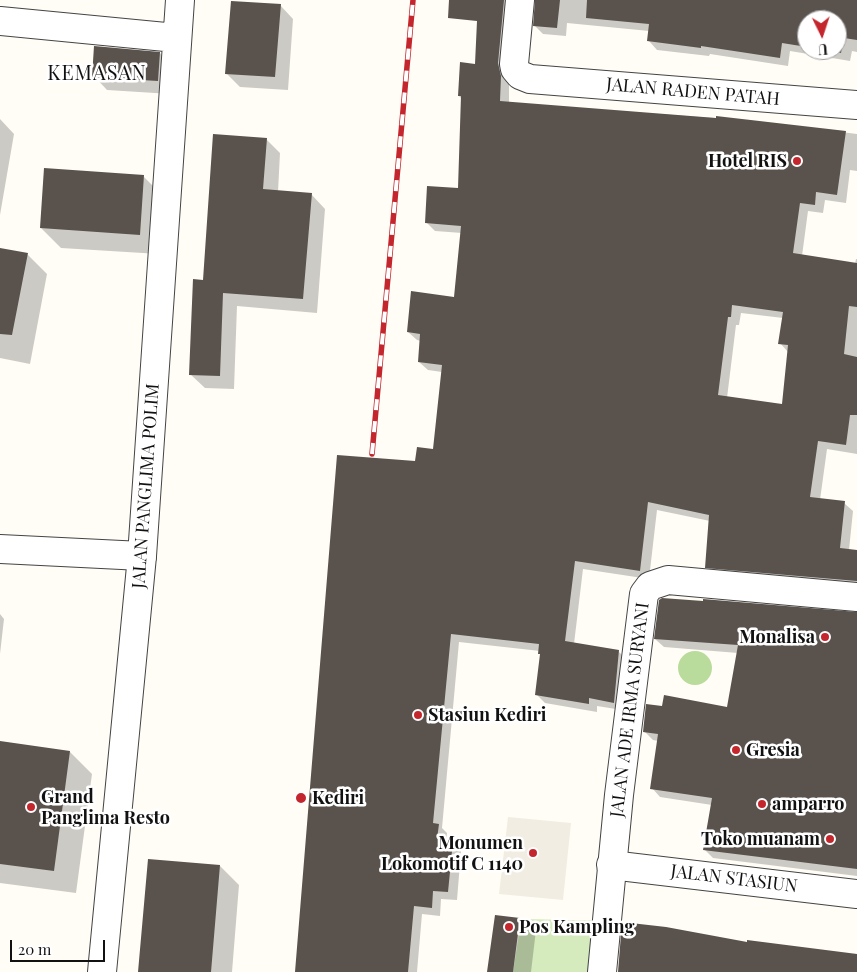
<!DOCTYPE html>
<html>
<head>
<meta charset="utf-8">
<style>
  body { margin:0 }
  #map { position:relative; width:857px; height:972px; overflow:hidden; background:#fffdf5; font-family:"Playfair Display",serif }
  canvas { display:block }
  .north { position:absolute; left:797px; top:10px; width:50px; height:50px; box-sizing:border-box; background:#fff; border:1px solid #a0a0a0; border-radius:50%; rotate:176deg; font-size:14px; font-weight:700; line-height:20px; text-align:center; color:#111 }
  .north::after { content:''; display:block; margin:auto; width:18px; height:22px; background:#c4262e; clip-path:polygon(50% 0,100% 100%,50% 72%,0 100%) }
  .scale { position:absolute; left:10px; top:940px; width:95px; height:22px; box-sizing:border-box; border:2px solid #111; border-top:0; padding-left:6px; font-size:15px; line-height:18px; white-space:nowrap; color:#111; -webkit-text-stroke:4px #fff; paint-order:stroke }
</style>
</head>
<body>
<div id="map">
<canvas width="857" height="972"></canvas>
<div class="north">U</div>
<div class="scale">20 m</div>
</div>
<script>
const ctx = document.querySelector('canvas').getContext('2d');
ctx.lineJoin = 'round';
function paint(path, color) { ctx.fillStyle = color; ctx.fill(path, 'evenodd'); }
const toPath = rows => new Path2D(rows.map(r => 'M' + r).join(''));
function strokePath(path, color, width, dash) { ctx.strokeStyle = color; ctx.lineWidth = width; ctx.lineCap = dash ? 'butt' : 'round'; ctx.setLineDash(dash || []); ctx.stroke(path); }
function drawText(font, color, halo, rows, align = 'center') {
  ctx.font = font + ' "Playfair Display",serif'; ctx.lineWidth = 5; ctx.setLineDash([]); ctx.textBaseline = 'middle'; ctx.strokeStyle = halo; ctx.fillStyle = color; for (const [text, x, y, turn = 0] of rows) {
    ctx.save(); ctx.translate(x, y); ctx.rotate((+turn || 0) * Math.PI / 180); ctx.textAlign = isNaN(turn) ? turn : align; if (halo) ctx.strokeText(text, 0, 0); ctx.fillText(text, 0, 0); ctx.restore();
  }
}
const green = toPath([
  [526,919,611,921,607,972,513,972,519,934,524,934]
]);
const forest = toPath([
  '678 668a17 17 0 1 1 34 0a17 17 0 1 1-34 0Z'
]);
const plaza = toPath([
  [508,817,571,823,563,900,499,894]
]);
const shadow = toPath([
  [490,0,516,0,507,72,509,85,509,103,755,121,857,134,857,171,850,170,846,203,825,200,823,213,808,211,802,256,855,264,856,259,857,259,857,454,827,449,820,500,844,503,853,511,849,550,857,551,857,589,715,576,707,567,710,521,657,510,649,579,583,569,574,644,618,651,627,660,622,710,597,706,597,712,545,703,537,695,541,655,540,651,459,642,442,828,447,833,446,841,453,842,461,851,457,900,441,899,440,916,422,914,417,972,296,972,416,462,434,450,442,372,428,370,419,362,421,341,417,340,408,332,455,298,462,233,435,231,426,222,459,190,462,99,459,96,476,65],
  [741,313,783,318,780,343,788,352,783,405,727,398,736,325,739,325],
  [537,0,857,0,857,52,852,51,850,61,790,51,788,66,710,54,709,56,657,50,649,41,649,31,567,23,566,36,543,34,535,26],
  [807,20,837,20,837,50,807,50],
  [280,5,293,19,288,90,240,87,226,73],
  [160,53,173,67,171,94,107,90,94,76],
  [0,119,14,134,0,215],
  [266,139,280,153,278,192,311,194,325,209,317,313,237,306,234,389,205,388,190,374,204,281],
  [143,176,163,196,159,254,61,248,41,228],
  [0,250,28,255,47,274,30,364,0,358],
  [0,614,4,619,0,654],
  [857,614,857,876,713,858,705,850,712,805,660,797,652,788,658,741,653,740,644,731,663,707,728,708,738,653,664,647,655,639],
  [0,742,70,752,92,774,76,893,0,883],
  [220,866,239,885,232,972,139,972],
  [496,917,526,920,536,930,531,972,489,972]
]);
const building = toPath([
  [449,0,504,0,498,63,501,76,500,101,716,118,716,116,846,131,837,195,816,192,815,205,800,203,793,253,857,263,857,307,849,306,844,354,857,357,857,415,850,415,846,445,818,441,810,497,845,501,840,548,857,550,857,581,705,568,709,515,648,502,640,571,575,561,565,641,619,650,614,703,589,698,589,704,535,695,540,654,538,654,539,644,451,634,433,823,439,824,437,839,453,841,448,892,433,891,432,908,414,906,408,972,295,972,337,455,415,461,417,447,433,449,442,365,418,362,420,334,407,332,411,291,454,297,461,226,425,223,427,186,458,188,461,96,458,96,460,62,475,64,477,21,448,18],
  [732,305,783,312,778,344,788,345,782,404,718,395,728,317,731,317],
  [535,0,560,0,557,28,533,26],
  [587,0,857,0,857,40,844,38,841,53,824,50,837,50,837,20,807,20,807,47,782,43,780,58,701,46,701,48,647,41,649,24,586,18],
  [231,1,281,4,275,77,225,74],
  [94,46,160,52,158,81,92,77],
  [213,134,267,138,263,189,312,193,303,299,223,293,220,376,189,375,193,279,203,280],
  [44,168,144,175,140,235,40,228],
  [0,248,28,253,12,335,0,334],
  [662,598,703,601,703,599,857,612,857,869,703,850,712,798,650,789,658,734,643,732,646,704,662,706,664,695,727,707,738,645,654,639,659,600],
  [0,741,70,751,54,871,0,864],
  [148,859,220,865,211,972,138,972],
  [495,915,520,918,513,972,487,972],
  [622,922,666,927,747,942,747,940,857,954,857,972,618,972]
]);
const minor = toPath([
  [520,0,514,64,515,69,520,75,530,79,857,105],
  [0,549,142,556],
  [602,972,619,795,644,594,650,586,668,580,857,597]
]);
const tertiary = toPath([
  [0,21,176,38],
  [611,865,857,894],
  [102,972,142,556,180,0]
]);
const rail = toPath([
  [372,454,413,0]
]);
const markers = [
  [797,161,5,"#c4262e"],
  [825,637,5,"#c4262e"],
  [418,715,5,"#c4262e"],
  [736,750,5,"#c4262e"],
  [301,798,6,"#c4262e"],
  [762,804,5,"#c4262e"],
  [31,807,5,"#c4262e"],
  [830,839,5,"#c4262e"],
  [533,853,5,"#c4262e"],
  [509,927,5,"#c4262e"]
];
const streetNames = [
  ["JALAN RADEN PATAH",693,92,5],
  ["JALAN PANGLIMA POLIM",146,486,-86],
  ["JALAN ADE IRMA SURYANI",630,710,-83],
  ["JALAN STASIUN",734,879,7]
];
const poiNames = [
  ["Hotel RIS",787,161,"right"],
  ["Monalisa",815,637,"right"],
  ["Stasiun Kediri",428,715],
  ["Gresia",746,750],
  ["Grand",41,797],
  ["Panglima Resto",41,818],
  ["Kediri",312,798],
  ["amparro",772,804],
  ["Toko muanam",820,839,"right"],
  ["Monumen",523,843,"right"],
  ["Lokomotif C 1140",523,864,"right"],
  ["Pos Kampling",519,927]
];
const quarterNames = [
  ["KEMASAN",97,74]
];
paint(green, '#d5ebbd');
paint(forest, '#b9dc9c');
paint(plaza, '#f1ede2');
paint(shadow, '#0003');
paint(building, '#5a524d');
strokePath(minor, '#444', 30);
strokePath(tertiary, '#444', 30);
strokePath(minor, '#fff', 28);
strokePath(tertiary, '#fff', 28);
strokePath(rail, '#c4262e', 5.5);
strokePath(rail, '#fff', 4, [11]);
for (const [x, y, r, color] of markers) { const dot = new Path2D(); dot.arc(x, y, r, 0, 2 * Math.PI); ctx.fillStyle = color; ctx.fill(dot); strokePath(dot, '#fff', 2); }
drawText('18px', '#111', '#fff', streetNames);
drawText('bold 18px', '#111', '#fff', poiNames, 'left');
ctx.letterSpacing = '1px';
drawText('20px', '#111', '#fff', quarterNames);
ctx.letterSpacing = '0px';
</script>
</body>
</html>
